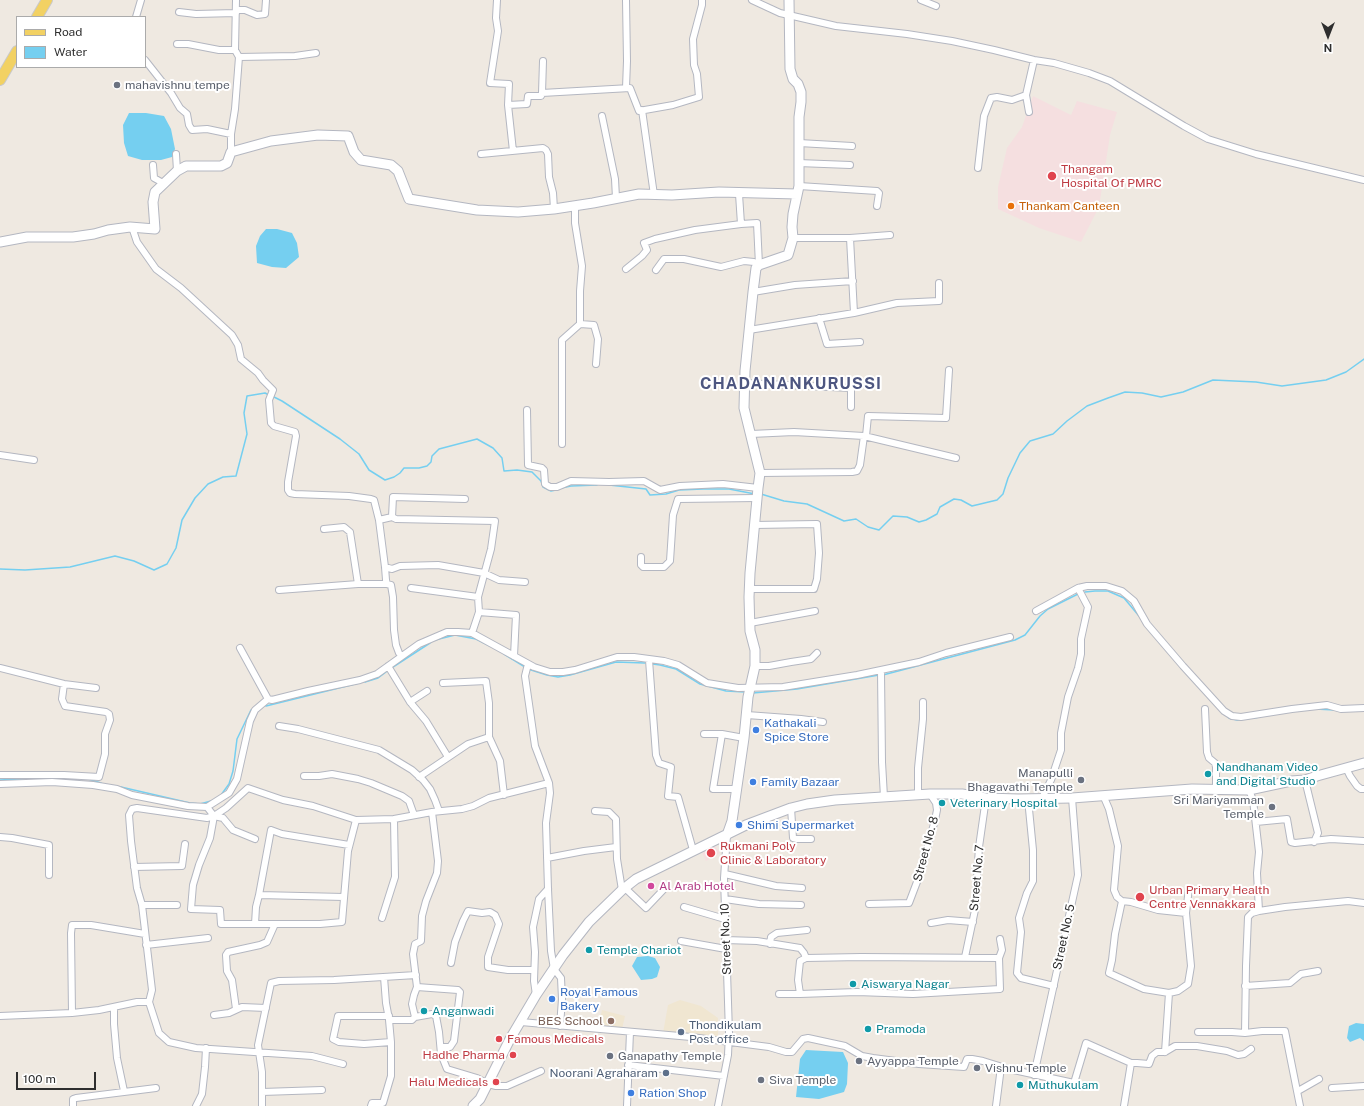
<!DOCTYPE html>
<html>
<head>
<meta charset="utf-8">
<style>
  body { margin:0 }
  #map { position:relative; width:1364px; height:1106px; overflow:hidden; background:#efe9e1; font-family:"Public Sans",sans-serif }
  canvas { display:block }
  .legend { position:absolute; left:16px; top:16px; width:130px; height:52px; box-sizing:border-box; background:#fff; border:1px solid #ababab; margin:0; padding:5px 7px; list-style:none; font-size:12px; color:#2e2e2e }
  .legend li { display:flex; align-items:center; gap:8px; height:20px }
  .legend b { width:20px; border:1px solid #ababab }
  .north { position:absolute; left:1308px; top:16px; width:40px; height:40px; -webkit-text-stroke:3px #fff; paint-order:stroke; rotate:180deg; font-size:11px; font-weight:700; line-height:16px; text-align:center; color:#2e2e2e }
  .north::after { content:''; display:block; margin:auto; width:14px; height:18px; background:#2e2e2e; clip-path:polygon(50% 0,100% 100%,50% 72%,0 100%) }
  .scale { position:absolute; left:16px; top:1072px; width:80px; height:18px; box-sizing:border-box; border:2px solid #2e2e2e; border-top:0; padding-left:5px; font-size:12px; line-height:14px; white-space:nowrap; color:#2e2e2e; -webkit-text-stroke:3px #fff; paint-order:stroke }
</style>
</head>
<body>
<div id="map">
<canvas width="1364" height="1106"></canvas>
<ul class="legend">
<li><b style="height:5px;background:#f2d163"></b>Road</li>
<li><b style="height:11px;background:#75cff0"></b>Water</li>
</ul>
<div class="north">N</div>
<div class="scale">100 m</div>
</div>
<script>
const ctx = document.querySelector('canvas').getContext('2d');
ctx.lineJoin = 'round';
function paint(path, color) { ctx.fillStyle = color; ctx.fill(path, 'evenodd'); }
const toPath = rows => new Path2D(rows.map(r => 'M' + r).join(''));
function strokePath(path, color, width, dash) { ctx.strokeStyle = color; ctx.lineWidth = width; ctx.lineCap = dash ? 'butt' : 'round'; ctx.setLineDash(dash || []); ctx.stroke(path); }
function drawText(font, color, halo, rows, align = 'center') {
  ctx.font = font + ' "Public Sans",sans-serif'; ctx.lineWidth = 4; ctx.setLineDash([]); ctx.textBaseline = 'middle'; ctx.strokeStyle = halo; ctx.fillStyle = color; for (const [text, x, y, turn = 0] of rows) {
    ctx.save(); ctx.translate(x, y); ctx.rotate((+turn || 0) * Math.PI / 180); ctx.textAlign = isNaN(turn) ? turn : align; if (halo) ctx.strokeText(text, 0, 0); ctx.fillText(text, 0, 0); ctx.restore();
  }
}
const education = toPath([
  [680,1000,701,1006,718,1018,718,1036,663,1033,668,1005],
  [602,1010,625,1016,622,1029,598,1027]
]);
const medical = toPath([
  [1033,96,1071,115,1077,101,1117,112,1110,135,1099,207,1081,242,1039,228,998,209,998,187,1007,148,1022,127],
  [715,846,720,853,706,861,702,853]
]);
const water = toPath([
  [129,113,146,113,164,116,171,129,175,149,172,157,161,160,142,160,128,156,124,143,123,125],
  [266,229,277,229,292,233,297,243,299,257,286,268,272,267,257,263,256,246,260,236],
  [648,956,655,958,660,967,657,977,652,979,641,980,632,966,637,957],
  [1356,1023,1364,1024,1364,1041,1360,1038,1350,1042,1347,1038,1349,1026],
  [806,1050,843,1052,848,1063,847,1084,844,1092,819,1099,796,1097,800,1059]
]);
const stream = toPath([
  [272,396,282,401,340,439,359,454,369,470,385,480,394,477,400,473,404,468,419,468,427,466,431,462,432,456,439,449,477,439,493,448,502,458,504,471,517,470,532,472,541,481,543,487,551,491,556,490],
  [609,485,646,489,650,495,666,494,679,490,703,489,729,489,755,494],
  [561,488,571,486,597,485],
  [761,494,784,501,807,504,844,521,856,519,868,527,879,530,893,516,907,517,919,522,926,520,937,514,940,507,954,499,961,500,972,506,997,500,1003,494,1008,478,1020,453,1030,441,1053,434,1067,421,1087,406,1108,398,1125,392,1142,393,1161,397,1183,392,1213,380,1256,382,1282,386,1326,380,1346,372,1364,359],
  [0,569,25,570,70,567,115,556,134,561,154,570,167,564,176,548,182,520,195,498,208,484,223,477,236,476,247,434,244,413,247,396,265,393,269,395],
  [1085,592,1095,591,1108,591,1124,598,1139,616],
  [435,640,455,635,476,639,490,646],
  [504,654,525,667],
  [653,664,660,665,676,669,700,684,726,691,745,692],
  [393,667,430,643],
  [528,669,547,675,558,677,570,675,616,662,645,663],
  [883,675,1015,640,1025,635,1040,616,1048,609,1078,594],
  [365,682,378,678,386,672],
  [753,693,797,689,879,675],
  [266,706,359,683],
  [1315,709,1336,710],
  [1226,715,1229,718,1237,720,1260,717],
  [54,778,62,778],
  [88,779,101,783],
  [0,780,38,778],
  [121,787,190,803,200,804,211,801],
  [221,795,229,784,233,771,237,739,251,710]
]);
const street = toPath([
  [497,0,496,18,498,31,490,83,509,84,508,105,513,151],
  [752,0,780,13,836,26,907,34,952,41,994,50,1034,60,1054,63,1089,73,1110,81,1184,126,1208,139,1256,154,1364,180],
  [921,0,936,6],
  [236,10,245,10,257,15,265,14,266,0],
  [179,12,196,14,236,13],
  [136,17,141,0],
  [177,44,188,44,219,50,235,50],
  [239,57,295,56,316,53],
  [145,60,171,93,180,108,187,114,189,125,192,130,207,129,231,134],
  [543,61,542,93,630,88,639,111,673,105,699,97,697,74,694,65,693,39,702,5,702,0],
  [626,88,627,61,626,0],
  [508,105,527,104,528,96,541,96,542,93],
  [642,110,654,195],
  [1029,112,1026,95,1034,60],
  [602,116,615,179,616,198],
  [799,143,852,146],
  [231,152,231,134,235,109,239,57,235,50,236,0],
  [176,154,177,171],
  [481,154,543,148,546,150,548,154,549,177,553,193,554,209],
  [798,163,850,165],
  [153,165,154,178,163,183],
  [978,168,984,116,991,98,997,97,1012,100,1026,95],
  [799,186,877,191,879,193,877,206],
  [575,206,575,223,582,266,580,291,580,324,594,325,598,339,596,364],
  [741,224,757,223,759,265],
  [132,227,137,242,156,269,181,288,232,335,238,345,241,359,258,373,263,380,273,390,269,400,271,423,274,426,295,432,296,436,288,482,288,490,290,493,295,494,349,496,371,499,374,500,379,520,385,567,386,580,387,584,391,585,393,597,394,630,396,645,399,653,402,656],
  [850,238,890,235],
  [626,269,642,256,647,250,644,243,655,239,695,230,741,224,739,194],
  [656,270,664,259,684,259,721,267,744,261,754,262,759,265],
  [753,292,795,285,853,281],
  [854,313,897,303,939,301,939,283],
  [819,318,827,344,860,342],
  [749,330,854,313,850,238,793,238],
  [744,383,851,388,851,407],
  [527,410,528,465,542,468,544,470,545,484,550,487,557,487,571,481,609,482,644,481,660,490,680,486,723,484,758,488],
  [751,434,794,432,864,436,860,465,857,471,852,472,760,473],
  [864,436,956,458],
  [866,436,868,416,946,418,949,370],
  [562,444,562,340,580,324],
  [0,455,34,460],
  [392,517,393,497,465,499],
  [379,520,392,517,396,519,495,521,491,549,478,597,479,612,472,633],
  [324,529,344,527,350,532,358,584],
  [641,557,641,565,643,567,664,567,670,561,673,515,678,499,757,498],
  [385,567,392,569,400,566,438,565,484,573,499,580,525,582],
  [411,588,478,597],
  [750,589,814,589,817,579,819,553,817,524,754,525],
  [279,590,358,584,387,584],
  [1036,611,1078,588,1087,586,1106,586,1122,591,1134,601,1147,624,1183,666,1224,711,1232,716,1241,717,1292,709,1327,705,1341,709,1364,708],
  [479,612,516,615,514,656],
  [750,623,815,611],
  [240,648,268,699,272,700,308,691,360,680,377,674,419,644,447,632,458,632,472,633,534,667,550,672,563,672,575,670,617,657,634,657,664,661,678,665,707,683,738,688,783,687,857,675,919,662,946,653,1010,637],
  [649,660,656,755,659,763,671,767,668,796,678,797,693,850],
  [528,664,525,676,535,746,549,783],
  [388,666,410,702,426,721,448,757],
  [755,666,769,666,791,662,811,659,817,653],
  [0,668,64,684,96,688],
  [881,671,882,762,884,797],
  [443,683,486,681,489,703,489,737,500,761,504,795],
  [410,702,427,691],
  [1205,709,1207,752,1209,758,1215,763,1216,767,1216,789],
  [747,715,801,719,823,722],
  [279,726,298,729,379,750,412,770,423,780,430,789,435,800,439,811],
  [704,734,722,734,744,738],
  [722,734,713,789,737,789],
  [1346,768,1350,776,1357,786,1361,789,1364,789],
  [0,775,64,775,99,777,105,754,105,734,110,720,109,714,106,712,65,706,62,699,64,684],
  [304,776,319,776,332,774,358,779,371,783,402,796,409,801,414,815],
  [419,777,468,744,489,737],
  [1305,780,1318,833,1314,842],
  [0,784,52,782,93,785,117,789,132,795,188,806,207,807,229,793,237,779,250,721,255,710,268,699],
  [1249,790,1253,800,1259,852,1257,873,1259,911],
  [918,795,918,768,923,719,923,702],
  [1103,795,1109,809,1118,846,1114,890,1117,897,1122,901],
  [1042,798,1051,780,1061,750,1061,733,1068,697,1078,668,1081,654,1081,639,1088,607,1078,588],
  [1028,799,1033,850,1033,881,1027,893,1019,918,1021,932,1017,973,1021,978,1054,986],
  [207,807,214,816,223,818,233,830,255,839],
  [791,808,793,838,797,839,811,839],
  [595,811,609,812,616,819,617,859,622,890],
  [214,816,210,838,199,865,193,885,191,909,220,910,221,924,255,924],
  [1256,822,1287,819,1291,842,1295,843,1331,839,1364,841],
  [0,837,12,838,49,845,49,875],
  [547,858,584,851,616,847],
  [134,867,182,866,185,844],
  [725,874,776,886,802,888],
  [625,888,646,908,665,888],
  [344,897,259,895,271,830,282,834,349,845],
  [725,899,759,904,801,905],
  [1122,901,1131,902,1158,910,1186,913,1191,966,1188,984,1178,991,1169,993,1144,989,1109,973,1112,960,1115,934,1122,901],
  [869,904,909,903,920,874,935,820,937,810,936,803,930,794],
  [142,905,177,905],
  [684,907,725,919],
  [1186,913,1189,888],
  [382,918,395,877,394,819,432,812],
  [931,923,948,920,973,922],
  [275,924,320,924,342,922,348,851,356,820,394,819],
  [725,940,757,941,800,948,804,953,806,958,861,957,999,958,1002,950,1000,939],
  [681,941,726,949],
  [770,944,771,937,777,933,807,930],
  [146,945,208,938],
  [965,957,975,910,979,847,986,798],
  [806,958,800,961,798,980,800,994,857,992,913,994,1000,989,999,958],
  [451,963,455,942,463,921,468,911,482,913,490,912,495,915,499,924,488,957,488,967,508,970,534,970],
  [384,977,386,1003,389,1019],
  [1245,986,1290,983,1301,974,1318,971],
  [417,987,458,990,460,992,454,1041,450,1047,441,1047],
  [779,994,800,994],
  [536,995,534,981,535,952,533,927,539,899,548,889],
  [149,1002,152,990,142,905,137,888,131,841,129,815,132,809,137,808,207,818,214,816,226,808,248,788,283,800,313,806,356,820],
  [114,1007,114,1024,117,1058,124,1091],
  [236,1009,232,980,227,971,226,955,228,952,260,945,267,942,275,924,255,924,256,907,259,895],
  [72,1013,71,933,72,925,91,925,145,934],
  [214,1015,229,1013,242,1007,266,1008],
  [0,1016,72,1013,99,1010,137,1002,149,1002,159,1033,169,1042,196,1048,312,1056,343,1064],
  [389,1016,338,1016,333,1039,339,1042,364,1044,391,1042],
  [521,1022,691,1037,769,1047,786,1052,792,1052,803,1039,808,1038,845,1046,862,1056,873,1058,919,1064,964,1067,967,1059,972,1059,983,1061,1009,1069,1074,1083,1086,1043,1131,1063,1124,1106],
  [1198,1032,1232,1032,1245,1033,1262,1031,1285,1031,1300,1106],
  [1245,1033,1246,966,1248,917,1252,913,1259,911,1285,907,1348,901,1364,903],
  [1165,1052,1175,1046,1197,1046,1227,1051,1238,1055,1244,1054,1251,1049],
  [1131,1063,1137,1063,1149,1064,1152,1056,1157,1052,1165,1052,1169,993],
  [628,1065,724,1076],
  [541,1071,507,1086,496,1086,488,1084,477,1078,447,1069,441,1054,439,1032,436,1016,432,1014,415,1017,412,1004,414,995,417,987,413,954,415,944,421,941,422,916,426,901,437,873,438,861,432,812,462,809,473,806,489,798,549,783,550,793,546,823,548,889,551,951,554,969,561,978,562,999,560,1026],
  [1034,1075,1078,875,1072,798],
  [1332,1088,1364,1086],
  [1298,1091,1319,1079],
  [262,1092,322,1090],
  [73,1106,73,1099,76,1098,156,1088],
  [196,1106,202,1094,205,1067,206,1048],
  [262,1106,262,1072,258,1045,271,983,279,981,334,980,416,975],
  [371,1106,372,1103,383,1103,391,1076,391,1042,389,1020,412,1020,415,1017],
  [627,1106,630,1032],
  [718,1106,728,1055,729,1033,724,878,727,835],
  [996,1106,1001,1067]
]);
const secondary = toPath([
  [0,242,27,237,73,237,94,234,108,230,130,227,155,229,153,202,155,192,177,171,186,166,221,166,227,163,231,152,271,141,318,135,348,136,354,152,361,160,391,165,398,171,409,199,477,210,518,212,554,209,593,203,639,194,672,195,719,192,797,194],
  [727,835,732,821,744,738,748,697,755,666,755,650,750,631,749,597,750,573,758,488,760,473,744,408,745,371,753,292,756,268,759,265,788,255,793,238,792,227,793,214,799,186,799,117,801,102,801,92,798,84,793,79,790,69,789,0],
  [473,1106,480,1099,510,1039,536,995,563,955,589,922,622,890,636,879,746,825,791,808,807,804,835,800,930,794,962,794,986,798,1018,799,1072,798,1192,789,1249,790,1291,781,1305,780,1317,776,1364,763]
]);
const primary = toPath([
  [37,17,47,0],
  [0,80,17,51]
]);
const markers = [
  [117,85,4,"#6b7280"],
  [1052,176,5,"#e0444e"],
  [1011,206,4,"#e8710a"],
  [756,730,4,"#3f7fe0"],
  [1208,774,4,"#0f9aa8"],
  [1081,780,4,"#6b7280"],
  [753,782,4,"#3f7fe0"],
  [942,803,4,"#0f9aa8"],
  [1272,807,4,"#6b7280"],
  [739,825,4,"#3f7fe0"],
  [711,853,5,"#e0444e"],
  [651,886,4,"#d1479c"],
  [1140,897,5,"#e0444e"],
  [589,950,4,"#0f9aa8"],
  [853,984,4,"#0f9aa8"],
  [552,999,4,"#3f7fe0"],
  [424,1011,4,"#0f9aa8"],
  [611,1021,4,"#8d6e63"],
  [868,1029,4,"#0f9aa8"],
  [681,1032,4,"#5c6f8a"],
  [499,1039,4,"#e0444e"],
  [513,1055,4,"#e0444e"],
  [610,1056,4,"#6b7280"],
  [859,1061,4,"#6b7280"],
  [977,1068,4,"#6b7280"],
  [666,1073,4,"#5c6f8a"],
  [761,1080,4,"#6b7280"],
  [496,1082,4,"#e0444e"],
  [1020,1085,4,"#0f9aa8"],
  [631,1093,4,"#3f7fe0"]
];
const worshipNames = [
  ["mahavishnu tempe",125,85],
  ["Manapulli",1073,773,"right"],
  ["Bhagavathi Temple",1073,787,"right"],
  ["Sri Mariyamman",1264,800,"right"],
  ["Temple",1264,814,"right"],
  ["Ganapathy Temple",618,1056],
  ["Ayyappa Temple",867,1061],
  ["Vishnu Temple",985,1068],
  ["Siva Temple",769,1080]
];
const healthNames = [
  ["Thangam",1061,169],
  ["Hospital Of PMRC",1061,183],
  ["Rukmani Poly",720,846],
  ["Clinic & Laboratory",720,860],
  ["Urban Primary Health",1149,890],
  ["Centre Vennakkara",1149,904],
  ["Famous Medicals",507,1039],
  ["Hadhe Pharma",505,1055,"right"],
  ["Halu Medicals",488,1082,"right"]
];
const foodNames = [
  ["Thankam Canteen",1019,206]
];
const shopNames = [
  ["Kathakali",764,723],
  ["Spice Store",764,737],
  ["Family Bazaar",761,782],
  ["Shimi Supermarket",747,825],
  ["Royal Famous",560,992],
  ["Bakery",560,1006],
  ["Ration Shop",639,1093]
];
const cultureNames = [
  ["Nandhanam Video",1216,767],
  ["and Digital Studio",1216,781],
  ["Veterinary Hospital",950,803],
  ["Temple Chariot",597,950],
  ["Aiswarya Nagar",861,984],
  ["Anganwadi",432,1011],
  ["Pramoda",876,1029],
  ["Muthukulam",1028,1085]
];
const streetNames = [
  ["Street No. 8",926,849,-75],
  ["Street No. 7",977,878,-85],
  ["Street No. 5",1064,937,-78],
  ["Street No. 10",726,939,-92]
];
const hotelNames = [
  ["Al Arab Hotel",659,886]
];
const educationNames = [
  ["BES School",603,1021]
];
const serviceNames = [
  ["Thondikulam",689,1025],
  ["Post office",689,1039],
  ["Noorani Agraharam",658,1073,"right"]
];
const districtNames = [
  ["CHADANANKURUSSI",791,384]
];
paint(education, '#f0e6d1');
paint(medical, '#f5dfe0');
paint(water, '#75cff0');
strokePath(stream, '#75cff0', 1.5);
strokePath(street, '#b4b7c1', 8);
strokePath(secondary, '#b4b7c1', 11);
strokePath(primary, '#c9c9c9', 12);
strokePath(street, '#fff', 6);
strokePath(secondary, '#fff', 9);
strokePath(primary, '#f2d163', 10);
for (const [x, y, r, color] of markers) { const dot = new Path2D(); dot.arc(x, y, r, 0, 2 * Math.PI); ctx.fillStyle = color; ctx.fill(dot); strokePath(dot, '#fff', 1.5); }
drawText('12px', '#5b616d', '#fff', worshipNames, 'left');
drawText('12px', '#be3a42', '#fff', healthNames, 'left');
drawText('12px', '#c56008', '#fff', foodNames, 'left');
drawText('12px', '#366cbe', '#fff', shopNames, 'left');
drawText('12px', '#0d838f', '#fff', cultureNames, 'left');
drawText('12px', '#2e2e2e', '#fff', streetNames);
drawText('12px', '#b23c85', '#fff', hotelNames, 'left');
drawText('12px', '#785e54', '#fff', educationNames, 'right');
drawText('12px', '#4e5e75', '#fff', serviceNames, 'left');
ctx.letterSpacing = '1px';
drawText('bold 16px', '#4d5680', '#fff', districtNames);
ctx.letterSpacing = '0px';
</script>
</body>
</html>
